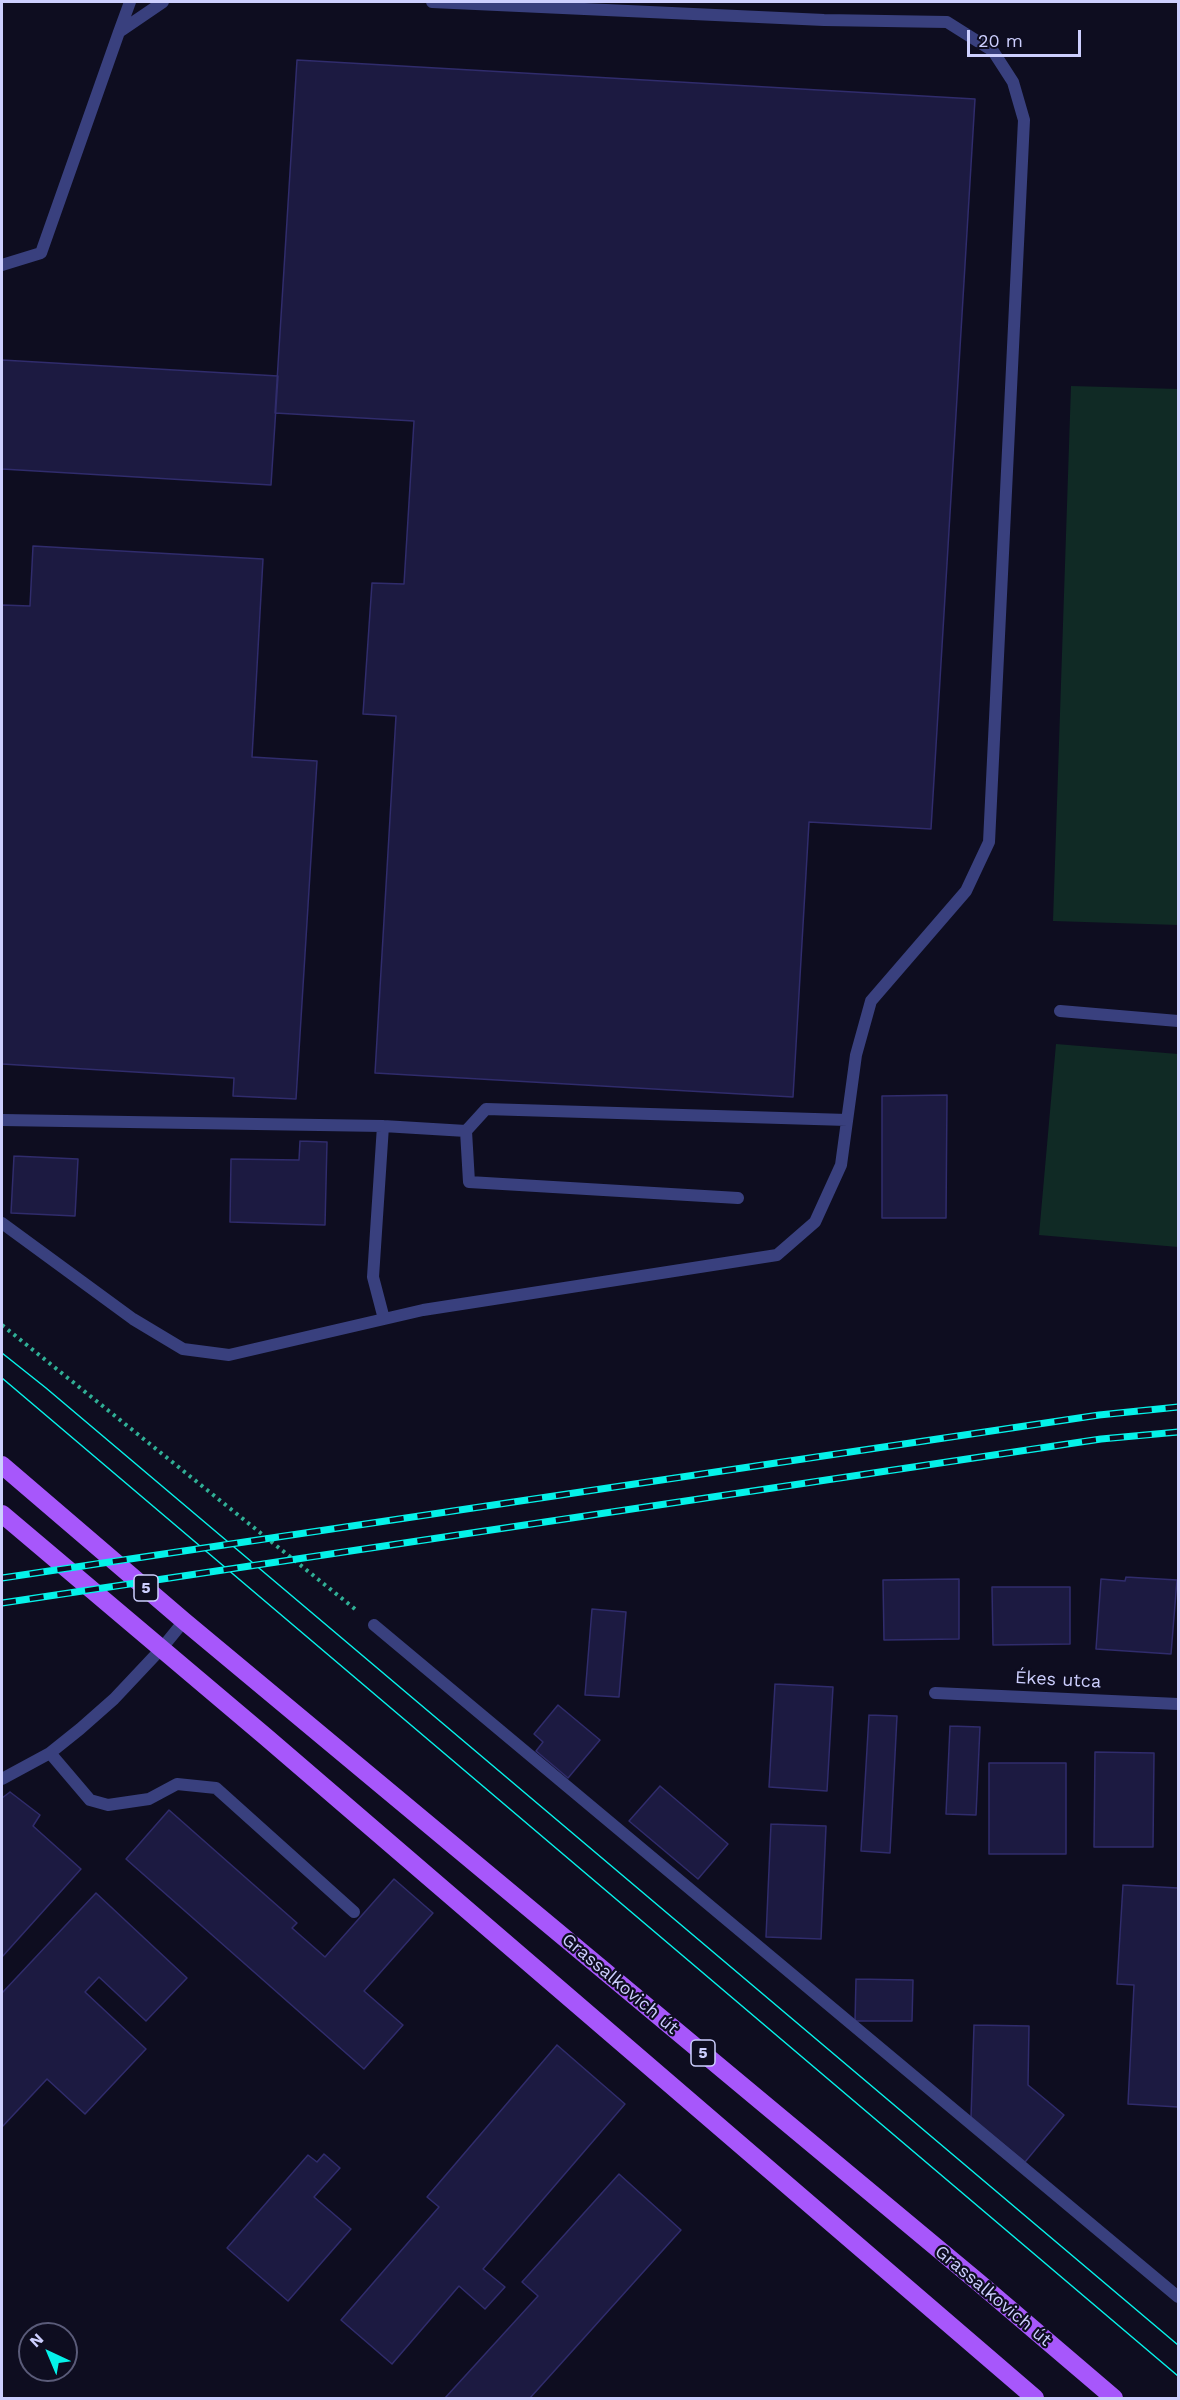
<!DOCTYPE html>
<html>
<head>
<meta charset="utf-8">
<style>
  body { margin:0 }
  #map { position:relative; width:1180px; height:2400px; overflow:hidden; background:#0e0d20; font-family:"Work Sans",sans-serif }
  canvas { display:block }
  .frame { position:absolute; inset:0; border:3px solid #cdcffe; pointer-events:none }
  .north { position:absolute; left:18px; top:2322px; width:60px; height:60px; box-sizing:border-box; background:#0e0d20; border:2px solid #5a5b79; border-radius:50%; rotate:316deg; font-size:16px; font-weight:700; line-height:24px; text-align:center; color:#cdcffe }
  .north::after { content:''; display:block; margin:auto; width:21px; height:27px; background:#05f2e9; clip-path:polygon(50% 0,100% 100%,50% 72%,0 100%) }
  .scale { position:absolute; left:967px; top:30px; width:114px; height:27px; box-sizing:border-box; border:3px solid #cdcffe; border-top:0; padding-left:8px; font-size:18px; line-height:21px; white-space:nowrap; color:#cdcffe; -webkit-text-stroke:4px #0e0d20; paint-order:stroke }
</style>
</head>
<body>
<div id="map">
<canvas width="1180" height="2400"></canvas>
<div class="frame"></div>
<div class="north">N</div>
<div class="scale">20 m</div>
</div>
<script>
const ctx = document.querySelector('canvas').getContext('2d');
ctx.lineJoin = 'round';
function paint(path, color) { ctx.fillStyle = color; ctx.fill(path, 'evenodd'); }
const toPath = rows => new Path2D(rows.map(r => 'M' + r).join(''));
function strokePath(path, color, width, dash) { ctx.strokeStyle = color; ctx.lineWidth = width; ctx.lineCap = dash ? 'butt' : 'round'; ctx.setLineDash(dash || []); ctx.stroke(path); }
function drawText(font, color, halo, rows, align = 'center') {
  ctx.font = font + ' "Work Sans",sans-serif'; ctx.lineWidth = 4.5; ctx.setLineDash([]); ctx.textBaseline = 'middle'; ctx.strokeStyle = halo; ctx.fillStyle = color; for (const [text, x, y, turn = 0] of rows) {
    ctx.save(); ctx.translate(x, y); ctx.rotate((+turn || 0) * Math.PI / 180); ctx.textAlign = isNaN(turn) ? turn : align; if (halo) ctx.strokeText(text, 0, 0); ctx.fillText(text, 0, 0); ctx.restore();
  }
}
const green = toPath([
  [1071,386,1178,389,1178,925,1053,921],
  [1056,1044,1178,1054,1178,1247,1039,1235]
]);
const building = toPath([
  [297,60,975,99,931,829,809,822,793,1097,375,1073,396,716,363,714,372,583,404,584,414,421,275,413,297,60],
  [2,360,278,376,271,485,2,469,2,360],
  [33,546,263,559,252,757,317,761,296,1099,233,1096,234,1078,2,1064,2,605,30,606,33,546],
  [947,1095,946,1218,882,1218,882,1096,947,1095],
  [300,1141,327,1142,325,1225,230,1222,231,1159,299,1160,300,1141],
  [14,1156,78,1159,75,1216,11,1213,14,1156],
  [1126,1577,1177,1580,1171,1654,1096,1649,1101,1579,1125,1581,1126,1577],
  [959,1579,959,1639,884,1640,883,1580,959,1579],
  [992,1587,1070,1587,1070,1644,993,1645,992,1587],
  [592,1609,626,1612,619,1697,585,1695,592,1609],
  [775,1684,833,1687,827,1791,769,1787,775,1684],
  [558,1705,600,1740,568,1778,536,1751,543,1742,534,1734,558,1705],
  [869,1715,897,1716,890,1853,861,1851,869,1715],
  [950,1726,980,1727,976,1815,946,1814,950,1726],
  [1095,1752,1154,1753,1153,1847,1094,1847,1095,1752],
  [989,1763,1066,1763,1066,1854,989,1854,989,1763],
  [660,1786,728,1844,698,1879,629,1821,660,1786],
  [10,1792,40,1815,33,1826,81,1869,2,1957,2,1798,10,1792],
  [169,1810,297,1923,292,1928,325,1957,394,1879,433,1913,364,1991,403,2025,364,2069,126,1859,169,1810],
  [771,1824,826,1826,821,1939,766,1937,771,1824],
  [1123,1885,1178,1888,1178,2107,1128,2104,1134,1985,1117,1984,1123,1885],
  [96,1893,187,1978,146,2021,99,1977,85,1992,146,2049,85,2114,47,2079,2,2127,2,1993,96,1893],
  [856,1979,913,1980,912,2021,855,2021,856,1979],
  [974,2025,1029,2026,1028,2085,1064,2115,1025,2162,971,2118,974,2025],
  [557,2045,625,2104,483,2269,505,2287,485,2309,459,2286,392,2364,341,2320,439,2207,427,2197,557,2045],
  [324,2154,340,2168,314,2197,351,2229,288,2301,227,2248,308,2155,317,2162,324,2154],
  [619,2174,681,2230,530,2398,445,2398,538,2296,522,2282,619,2174]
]);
const path = toPath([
  [2,1325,355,1609]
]);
const lane = toPath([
  [119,32,130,2],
  [2,265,41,253,119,32,163,2],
  [2,1120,383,1126,466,1131,486,1109,847,1120],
  [383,1126,373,1277,384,1319],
  [466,1131,469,1182,738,1198],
  [2,1223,133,1319,183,1349,229,1355,423,1310,777,1255,815,1222,841,1165,856,1055,871,1001,966,891,989,842,1024,120,1013,82,993,51,947,22,824,20,432,2],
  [374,1625,1178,2297],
  [50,1753,90,1800,108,1805,149,1799,177,1784,216,1788,354,1912],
  [2,1779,50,1753,80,1729,114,1699,162,1648,184,1621]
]);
const street = toPath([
  [1060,1011,1178,1021],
  [935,1693,1178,1704]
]);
const primary = toPath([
  [2,1465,184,1621,978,2282,1114,2398],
  [2,1514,266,1737,1035,2398]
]);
const tram = toPath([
  [2,1353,46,1388,1178,2345],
  [2,1378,1178,2376]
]);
const rail = toPath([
  [2,1578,1099,1415,1178,1407],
  [2,1603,1101,1439,1178,1432]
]);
const shields = [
  [146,1588,24],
  [703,2053,24]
];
const shieldNames = [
  ["5",146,1588],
  ["5",703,2053]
];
const streetNames = [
  ["Ékes utca",1058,1680,3],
  ["Grassalkovich út",620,1984,40],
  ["Grassalkovich út",993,2296,40]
];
paint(green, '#102a25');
paint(building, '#1c1a41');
strokePath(building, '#302c6c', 1.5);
strokePath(path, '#30af96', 4, [3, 4.5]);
strokePath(lane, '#39407e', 12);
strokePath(street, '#39407e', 12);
strokePath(primary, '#a757fb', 18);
strokePath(tram, '#05f2e9', 1.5);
strokePath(rail, '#05f2e9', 7);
strokePath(rail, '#0e0d20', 4.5, [14]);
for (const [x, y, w] of shields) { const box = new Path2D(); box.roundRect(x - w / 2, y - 13, w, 26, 4.5); ctx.fillStyle = '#0e0d20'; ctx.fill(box); strokePath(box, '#cdcffe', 1.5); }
drawText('bold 16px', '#cdcffe', null, shieldNames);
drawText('18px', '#cdcffe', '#0e0d20', streetNames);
</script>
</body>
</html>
